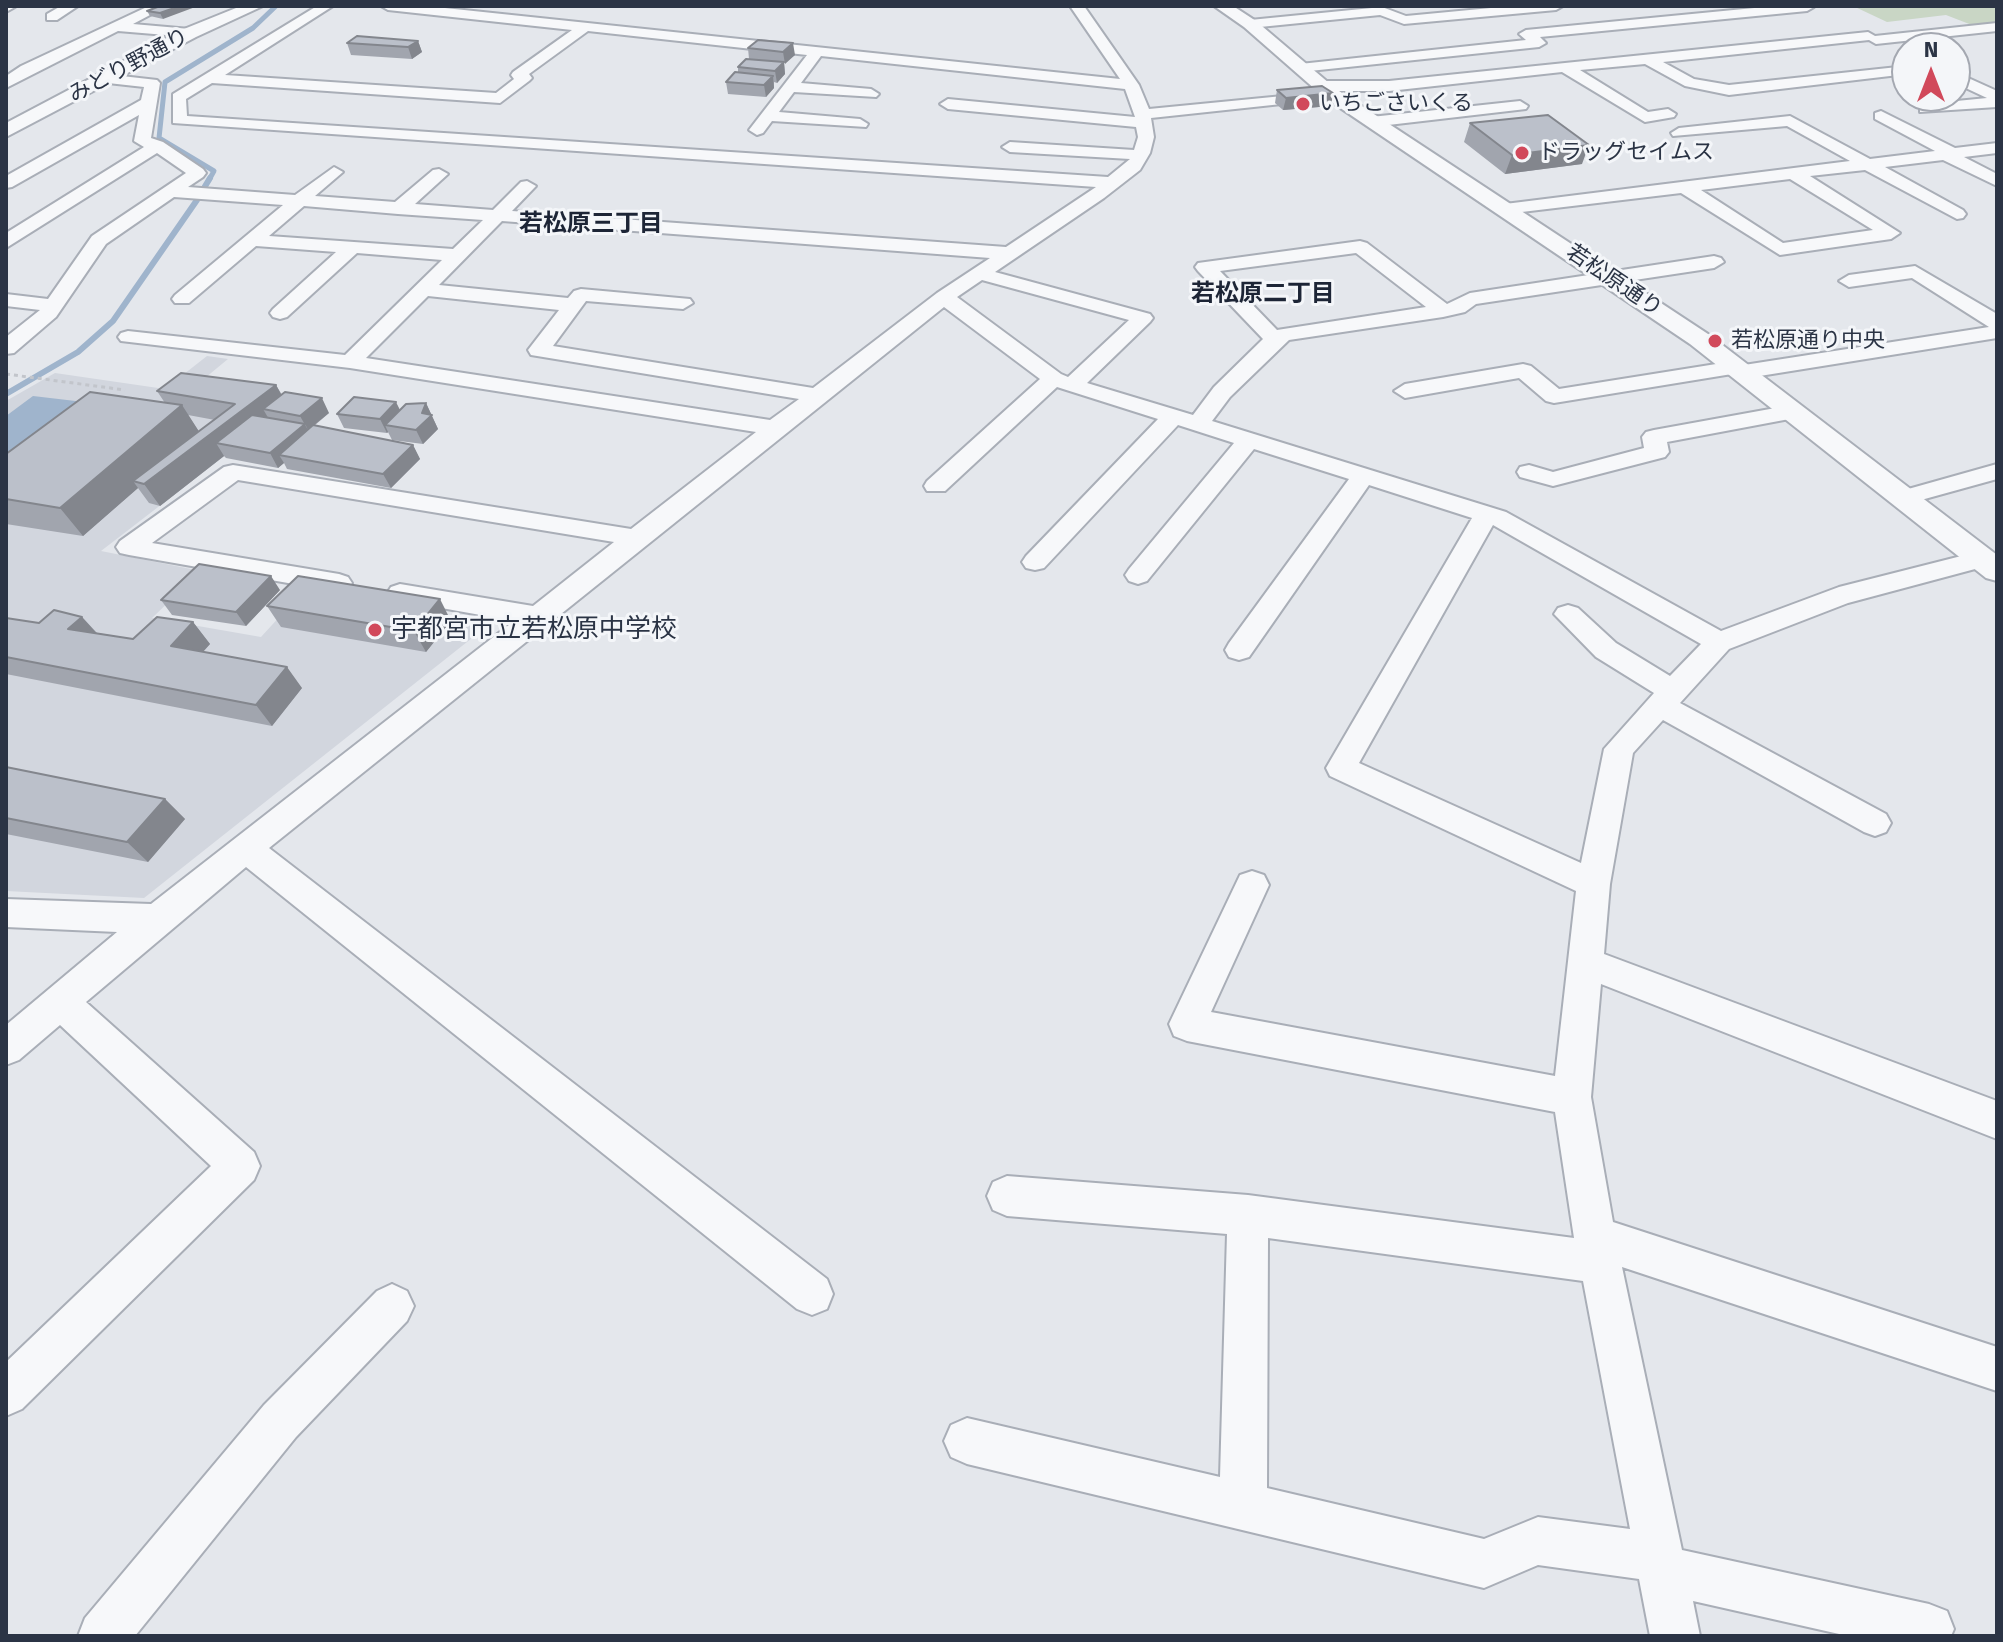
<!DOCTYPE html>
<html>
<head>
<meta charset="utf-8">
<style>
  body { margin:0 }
  #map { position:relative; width:2003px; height:1642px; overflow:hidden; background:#e4e7ec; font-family:"Fira Sans",sans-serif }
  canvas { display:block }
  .frame { position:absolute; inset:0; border:8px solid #2b3445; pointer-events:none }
  .north { position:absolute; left:1891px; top:32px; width:80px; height:80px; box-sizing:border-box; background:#f4f6f9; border:2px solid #a4a8b1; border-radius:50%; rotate:0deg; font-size:22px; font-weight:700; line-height:32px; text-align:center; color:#2b3445 }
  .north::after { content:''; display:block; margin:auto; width:28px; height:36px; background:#d1495b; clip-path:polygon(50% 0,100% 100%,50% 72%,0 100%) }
</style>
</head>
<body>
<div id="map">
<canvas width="2003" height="1642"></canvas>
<div class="frame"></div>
<div class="north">N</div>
</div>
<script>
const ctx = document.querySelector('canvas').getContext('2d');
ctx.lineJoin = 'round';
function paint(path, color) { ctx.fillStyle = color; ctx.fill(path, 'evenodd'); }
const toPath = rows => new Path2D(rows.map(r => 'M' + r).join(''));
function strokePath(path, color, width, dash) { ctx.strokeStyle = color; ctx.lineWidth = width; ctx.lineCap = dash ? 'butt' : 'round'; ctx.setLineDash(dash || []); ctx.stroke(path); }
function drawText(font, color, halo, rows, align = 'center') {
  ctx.font = font + ' "Fira Sans","Noto Sans JP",sans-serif'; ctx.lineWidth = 6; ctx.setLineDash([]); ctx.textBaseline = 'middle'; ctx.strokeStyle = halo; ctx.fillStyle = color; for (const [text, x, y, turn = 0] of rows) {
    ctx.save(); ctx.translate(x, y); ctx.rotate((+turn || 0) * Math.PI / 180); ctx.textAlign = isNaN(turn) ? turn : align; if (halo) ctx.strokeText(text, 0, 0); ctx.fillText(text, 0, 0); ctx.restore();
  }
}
const built = toPath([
  [207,356,228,359,188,392,288,407,101,551,201,571,152,618,261,637,303,591,491,623,144,898,6,891,6,401,55,373,165,389]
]);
const green = toPath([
  [1853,6,1997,6,1997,25,1977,27,1946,15,1887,22]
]);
const water = toPath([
  [33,396,84,402,17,454,6,453,6,416]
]);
const streamFar1 = toPath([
  [209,180,214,171,159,138,165,82,253,28,276,6]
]);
const stream = toPath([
  [204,188,210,178],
  [6,394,78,352,113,321,197,200]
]);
const path = toPath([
  [6,374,125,390]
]);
const minor = toPath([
  [6,6,14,6,15,7,6,12,6,6],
  [61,6,78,6,57,20,47,20,47,14,61,6],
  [149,6,167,6,133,24,190,29,197,33,190,37,118,31,6,88,6,76,21,66,149,6],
  [317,6,333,6,225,75,496,93,514,79,511,75,513,72,572,30,388,10,381,6,426,6,1120,79,1070,6,1084,6,1139,85,1149,109,1324,92,1327,95,1319,100,1151,118,1154,137,1150,153,1140,170,1104,198,995,272,1150,314,1153,318,1150,322,1087,383,1193,415,1214,387,1263,339,1198,271,1195,267,1198,263,1360,241,1367,243,1447,304,1470,293,1714,256,1721,258,1724,262,1714,268,1476,304,1465,312,1443,317,1289,340,1230,397,1212,421,1506,512,1721,631,1839,587,1981,551,1990,553,1994,559,1990,565,1848,603,1729,649,1680,703,1886,814,1891,823,1886,832,1875,836,1864,832,1663,720,1633,753,1610,884,1604,954,1997,1101,1997,1139,1601,984,1591,1097,1613,1222,1997,1347,1997,1391,1622,1267,1682,1550,1929,1604,1947,1611,1954,1629,1951,1636,1848,1636,1693,1601,1700,1636,1650,1636,1639,1579,1538,1565,1484,1588,967,1464,951,1457,944,1441,951,1425,967,1418,1220,1477,1227,1234,1007,1216,993,1210,987,1196,993,1182,1007,1176,1248,1195,1574,1238,1555,1112,1187,1041,1174,1036,1169,1024,1240,875,1252,871,1264,875,1269,885,1211,1012,1555,1076,1576,891,1330,776,1326,768,1472,518,1369,485,1249,657,1239,660,1229,657,1225,650,1229,643,1349,479,1254,449,1147,581,1138,584,1129,581,1125,575,1129,569,1234,443,1178,425,1044,568,1035,570,1026,568,1022,562,1026,556,1158,419,1057,387,945,491,927,491,924,486,927,481,1040,379,944,307,269,848,827,1279,833,1294,827,1309,812,1315,797,1309,246,867,86,1002,254,1152,260,1166,254,1180,22,1409,6,1416,6,1362,211,1166,60,1025,19,1060,6,1065,6,1025,117,932,6,927,6,899,151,904,514,621,391,599,387,593,391,587,400,584,533,606,614,542,238,480,152,543,339,574,348,577,352,583,348,589,339,592,129,555,120,553,116,547,120,541,224,467,233,465,631,529,756,432,350,368,121,341,118,337,121,333,128,331,345,355,442,260,357,253,287,317,280,319,273,317,270,313,273,309,336,252,256,246,189,303,175,303,172,299,175,295,283,205,174,197,106,244,56,317,14,353,6,354,6,337,40,310,6,306,6,294,48,299,92,236,186,173,157,153,6,248,6,233,144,147,134,141,139,115,12,187,6,188,6,176,141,100,144,87,99,82,99,76,104,74,157,80,160,83,151,138,163,142,203,169,206,173,203,177,188,187,295,195,334,167,343,172,315,196,395,202,433,170,439,169,448,174,415,204,493,210,521,182,527,181,536,186,512,211,1006,247,1096,187,173,123,173,94,317,6],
  [588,31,807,55,749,130,757,135,763,133,772,121,866,127,868,124,860,119,779,112,794,92,876,97,879,94,871,89,801,83,821,56,1125,89,1135,117,948,99,940,104,948,109,1136,127,1138,137,1134,150,1010,142,1002,147,1010,152,1130,159,1108,177,187,116,186,99,212,83,500,103,529,81,532,78,529,74,588,31],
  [304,206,398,214,483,220,453,249,269,236,304,206],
  [502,221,990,258,937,293,813,388,553,346,586,301,683,309,693,303,690,299,581,289,574,291,568,298,439,285,502,221],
  [1356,253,1426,307,1277,330,1220,271,1356,253],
  [982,280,1129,320,1068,377,1061,374,957,297,982,280],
  [428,296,559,310,528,350,531,355,799,399,770,420,366,358,428,296],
  [1493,525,1701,644,1670,676,1616,643,1578,608,1568,605,1558,608,1554,614,1596,657,1654,693,1604,749,1581,863,1359,763,1493,525],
  [1268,1238,1583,1281,1630,1529,1538,1517,1484,1539,1267,1488,1268,1238],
  [1512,6,1563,6,1556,10,1404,24,1380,15,1250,28,1243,24,1250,20,1382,7,1406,16,1512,6],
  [1775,6,1814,7,1807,11,1540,37,1546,43,1539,47,1300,72,1293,68,1300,64,1526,40,1519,34,1526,30,1775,6],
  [1997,23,1997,31,1876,44,1869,40,1663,62,1694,79,1729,85,1907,66,1907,74,1729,95,1685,86,1645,64,1580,70,1648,112,1668,109,1676,114,1674,117,1645,122,1562,72,1389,91,1320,91,1312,86,1320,81,1389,81,1868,32,1875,36,1997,23],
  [1955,72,1997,91,1997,107,1920,112,1920,106,1926,104,1987,98,1955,83,1955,72],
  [1520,101,1528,106,1526,109,1371,127,1363,122,1371,117,1520,101],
  [1881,111,1955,148,1997,143,1997,153,1964,157,1997,174,1997,186,1943,160,1885,167,1963,210,1966,214,1963,218,1957,219,1865,170,1810,176,1900,233,1891,239,1780,255,1681,193,1505,214,1496,209,1505,204,1850,161,1787,126,1673,136,1671,133,1679,128,1790,116,1870,159,1935,151,1875,119,1875,113,1881,111],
  [1790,179,1873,230,1783,243,1701,190,1790,179],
  [1915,266,1997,314,1997,338,1741,379,1732,374,1554,403,1546,401,1519,378,1405,398,1394,391,1405,384,1523,364,1531,366,1559,389,1735,361,1744,365,1989,327,1912,278,1849,287,1839,281,1849,275,1915,266],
  [1792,405,1800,407,1803,412,1800,417,1667,442,1669,452,1665,457,1553,486,1520,477,1517,472,1520,467,1529,465,1553,472,1644,448,1642,437,1646,432,1654,430,1792,405],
  [1997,464,1997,479,1903,505,1894,503,1891,498,1894,493,1997,464],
  [392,1284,407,1291,414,1306,407,1321,296,1437,135,1636,78,1636,85,1618,264,1405,377,1291,392,1284]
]);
const tertiary = toPath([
  [241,6,263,6,196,37,6,137,6,123,184,29,241,6],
  [1214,6,1233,6,1256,21,1336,89,1708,334,1997,555,1997,581,1986,578,1690,344,1324,97,1244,27,1214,6]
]);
const wall = toPath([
  [160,6,163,19,150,16,147,11],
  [758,40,795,55,784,63,785,74,777,83,774,82,774,88,766,97,728,94,726,82,738,73,738,67,749,59,748,48],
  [418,41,422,52,412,59,351,55,347,43],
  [1277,90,1331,106,1283,110,1275,103],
  [1470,123,1582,164,1505,174,1464,142],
  [276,385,282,395,329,413,314,426,413,445,420,459,391,488,287,469,284,463,278,468,226,458,224,456,160,506,149,503,138,488,83,536,6,524,6,454,165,403,157,391],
  [188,415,215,420,199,432],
  [426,403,438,429,423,444,392,440,388,432,387,433,344,428,337,414,400,410],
  [280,590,246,626,172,615,161,600],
  [267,606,451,621,426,652,281,627],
  [82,617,97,633,133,639,193,622,210,644,203,652,302,688,272,726,6,674,6,618,39,623],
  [6,767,165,799,185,819,148,862,6,834]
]);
const shadedWall = toPath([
  [180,6,198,6,163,19,160,13],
  [418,41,422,52,412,59,408,47],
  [793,43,795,55,785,64,783,52],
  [784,62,785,74,777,83,775,71],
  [773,76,774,88,766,97,764,85],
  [1333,93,1331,106,1283,110,1286,98],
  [1589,145,1582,164,1505,174,1512,155],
  [276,385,288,407,263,409,270,421,216,443,224,456,160,506,144,484],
  [322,398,329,413,308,430,300,416],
  [396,402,403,416,385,425,388,432,387,433,380,419],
  [426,403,438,429,423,444,416,430],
  [182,405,200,433,133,481,138,488,83,536,60,508],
  [305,424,313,439,279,455,284,463,278,468,270,453],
  [413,445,420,459,391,488,383,474],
  [271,576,280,590,246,626,236,612],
  [440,599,451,621,426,652,414,631],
  [82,617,101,638,68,629],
  [193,622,210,644,189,667,171,646],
  [287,667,302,688,272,726,256,705],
  [165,799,185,819,148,862,127,842]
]);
const building = toPath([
  [160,6,180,6,160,13,147,11,160,6],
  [357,36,418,41,408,47,347,43,357,36],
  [758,40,793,43,783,52,748,48,758,40],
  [746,59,784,62,775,71,738,67,746,59],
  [735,72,773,76,764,85,726,82,735,72],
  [1322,86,1333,93,1286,98,1277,90,1322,86],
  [1548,115,1589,145,1512,155,1470,123,1548,115],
  [181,373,276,385,144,484,133,481,235,404,157,391,181,373],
  [90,392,182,405,60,508,6,499,6,454,90,392],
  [285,392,322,398,300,416,263,409,285,392],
  [354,397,396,402,380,419,337,414,354,397],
  [426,403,422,413,432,415,416,430,385,425,406,404,426,403],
  [252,415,305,424,270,453,216,443,252,415],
  [313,425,413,445,383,474,279,455,313,425],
  [199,564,271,576,236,612,161,600,199,564],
  [298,576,440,599,414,631,267,606,298,576],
  [54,610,82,617,68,629,133,639,157,617,193,622,171,646,287,667,256,705,6,657,6,618,39,623,54,610],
  [6,767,165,799,127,842,6,818,6,767]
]);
const markers = [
  [1303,104,8,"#d1495b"],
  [1522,153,8,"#d1495b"],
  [1715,341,8,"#d1495b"],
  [375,630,8,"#d1495b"]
];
const farStreetnames = [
  ["みどり野通り",129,66,-28],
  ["若松原通り",1614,281,34]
];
const farPoinames = [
  ["いちごさいくる",1319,104],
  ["ドラッグセイムス",1538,153],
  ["若松原通り中央",1731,341]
];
const farNeighbourhoodnames = [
  ["若松原三丁目",591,224],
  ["若松原二丁目",1263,294]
];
const poiNames = [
  ["宇都宮市立若松原中学校",391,630]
];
paint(built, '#d2d6de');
paint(green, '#c9d6c5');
paint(water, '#9fb4cc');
strokePath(streamFar1, '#9fb4cc', 5);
strokePath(stream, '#9fb4cc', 6);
strokePath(minor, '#a9aeb7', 4);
strokePath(tertiary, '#a9aeb7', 4);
strokePath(path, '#c2c5cb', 3, [4, 4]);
paint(minor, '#f7f8fa');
paint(tertiary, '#f7f8fa');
paint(wall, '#a1a5ae');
paint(shadedWall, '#83868d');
paint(building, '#bbc0ca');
strokePath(building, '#83868d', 2);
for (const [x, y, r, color] of markers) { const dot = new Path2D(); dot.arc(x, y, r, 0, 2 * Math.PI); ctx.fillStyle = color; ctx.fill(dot); strokePath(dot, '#f4f6f9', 3); }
drawText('22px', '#2b3445', '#f4f6f9', farStreetnames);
drawText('22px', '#2b3445', '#f4f6f9', farPoinames, 'left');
drawText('bold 24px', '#1d2536', '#f4f6f9', farNeighbourhoodnames);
drawText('26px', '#2b3445', '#f4f6f9', poiNames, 'left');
</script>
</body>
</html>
